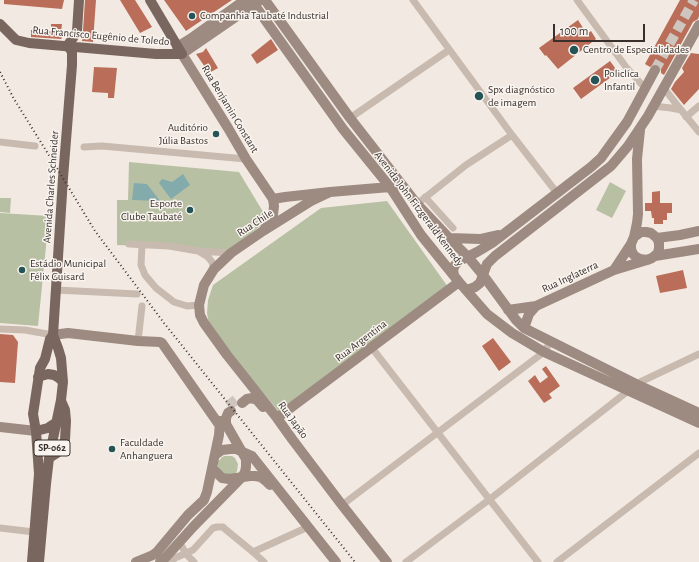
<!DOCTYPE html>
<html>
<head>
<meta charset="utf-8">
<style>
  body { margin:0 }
  #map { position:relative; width:699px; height:562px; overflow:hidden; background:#f2eae2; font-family:"Alegreya Sans",sans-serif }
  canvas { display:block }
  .scale { position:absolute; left:553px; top:24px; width:92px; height:18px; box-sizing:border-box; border:2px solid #39302c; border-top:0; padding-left:5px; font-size:12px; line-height:14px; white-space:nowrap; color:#39302c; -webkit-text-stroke:3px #f9f4ef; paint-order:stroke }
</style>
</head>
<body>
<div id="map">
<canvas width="699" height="562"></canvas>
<div class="scale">100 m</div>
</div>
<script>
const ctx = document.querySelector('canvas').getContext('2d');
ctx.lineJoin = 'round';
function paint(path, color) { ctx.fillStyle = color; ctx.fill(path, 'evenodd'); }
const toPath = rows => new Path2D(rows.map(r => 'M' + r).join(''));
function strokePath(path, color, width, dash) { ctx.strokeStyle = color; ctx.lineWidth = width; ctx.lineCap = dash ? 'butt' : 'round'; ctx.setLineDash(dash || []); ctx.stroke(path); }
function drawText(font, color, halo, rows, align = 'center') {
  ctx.font = font + ' "Alegreya Sans",sans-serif'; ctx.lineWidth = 3; ctx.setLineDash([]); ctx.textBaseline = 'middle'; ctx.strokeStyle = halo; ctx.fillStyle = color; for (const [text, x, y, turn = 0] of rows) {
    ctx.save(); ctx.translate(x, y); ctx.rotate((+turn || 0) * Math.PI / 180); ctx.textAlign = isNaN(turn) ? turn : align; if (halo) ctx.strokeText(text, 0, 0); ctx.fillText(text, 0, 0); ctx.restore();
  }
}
const green = toPath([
  [129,162,239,172,268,220,230,250,117,245,117,200,128,200],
  [610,182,626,191,612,218,596,210],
  [0,198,11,198,10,213,0,212],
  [387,201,448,287,280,413,215,335,209,324,207,313,208,300,213,285,321,208],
  [0,213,49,216,38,326,0,323],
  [225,456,232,456,235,458,238,464,237,471,235,474,229,477,218,469,218,462,222,457]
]);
const water = toPath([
  [183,174,190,185,171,199,159,183,162,179,172,182],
  [134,183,147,184,160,201,132,200]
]);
const building = toPath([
  [4,0,64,0,62,9,4,4],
  [85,0,96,0,93,42,82,41,83,31],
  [120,0,135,0,152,27,140,33],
  [164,0,232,0,186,31],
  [680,0,699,0,699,16,698,19,693,22,664,75,661,73,661,69,658,65,654,64,650,67,645,64],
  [578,20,587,34,591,31,596,39,558,69,546,55,545,56,539,48],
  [51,24,62,24,61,32,63,34,62,38,61,39,31,37,31,30,51,31],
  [271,39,278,50,257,64,251,55],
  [206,48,218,68,209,73,196,54,203,52],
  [691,53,699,54,699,89,684,105,671,89,675,82,684,72,682,68],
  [610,61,618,72,581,99,573,88],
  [94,67,117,68,114,98,108,98,108,93,92,92],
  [660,191,660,203,672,203,672,213,667,213,667,220,663,220,663,224,654,224,654,218,652,218,651,211,645,211,645,203,652,203,652,192],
  [683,270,687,288,660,293,656,276],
  [0,334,13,335,18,342,15,383,0,382],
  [493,338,511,362,499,371,482,346],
  [546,366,560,386,549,394,552,398,544,403,528,381,535,375,540,383,548,377,542,369]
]);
const secondaryTunnel = toPath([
  [655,70,694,0],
  [228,406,238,398]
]);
const street = toPath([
  [413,0,512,135,557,193],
  [577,0,626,67,645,88],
  [663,87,677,105,699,132],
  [653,106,671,108,681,110],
  [686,117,699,106],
  [350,118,449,50],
  [0,142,35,146],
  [84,147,102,146,246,159],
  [425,197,453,228],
  [417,204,466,165,512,135],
  [129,244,169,246,198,251,231,253],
  [142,245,141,265,145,275,156,288,174,302,187,306,199,305],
  [200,252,208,257,212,262,214,269],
  [56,290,137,294],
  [0,329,25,330,53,335],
  [138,341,142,306],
  [372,348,538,562],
  [636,384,699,354],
  [342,505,544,352,551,341],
  [0,528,34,532],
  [180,543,186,554,194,562],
  [253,552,308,527],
  [171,562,175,558,193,550,213,528,217,527,223,527,225,529,253,552,264,562],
  [406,562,490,499,628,391],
  [557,562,699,453]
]);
const secondary = toPath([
  [251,0,343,129,390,187,421,235,459,282,487,314,512,333,544,352,699,423],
  [265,0,350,118,417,204,449,238,468,257,483,275,516,320,524,328,636,384,699,413],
  [259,1,182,54,228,128,246,159,273,199,274,206,273,215,265,228],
  [177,47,190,39,245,0],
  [330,192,311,201,263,231,231,253,214,269,204,285,199,305,200,315,204,323,227,355,277,418,292,439,342,505,387,562],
  [273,199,285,197,330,192,390,187,394,188],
  [449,238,481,239,499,235],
  [657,238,680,235,699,231],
  [631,244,631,249,633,254,636,257,640,259,647,260,652,258,658,253,659,248,659,243,657,238,651,233,646,232,641,232,634,237],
  [655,256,699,249],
  [614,270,631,244,634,237,637,223,638,214,637,159,640,130],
  [454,275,453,270,455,265,459,261,477,252,492,243,591,167,601,158,627,122,655,70],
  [465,289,470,289,475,287,480,283,487,264,495,256,611,166,617,159,628,146,648,116,699,25],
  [508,310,536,306,614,270,647,260],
  [524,328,529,314,536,306],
  [53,335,68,333,138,341,160,342,162,343,220,426],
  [242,403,247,399,252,398,257,400,263,407],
  [277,418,459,282],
  [0,427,36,431],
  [215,455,222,450,231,449,236,449,252,456,336,562],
  [212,468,222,478,229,479,250,476,255,476,261,477,266,481,270,485],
  [136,562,153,555,157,552,188,515,204,500,207,492,219,435,220,421],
  [160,562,166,557,193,527,242,477,245,472,246,467,246,459,226,424,226,418,228,413,231,411]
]);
const primary = toPath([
  [150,0,182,54],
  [0,24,16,40,29,43,156,54,182,54],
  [67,46,73,38,77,31,79,0],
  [38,377,48,374,54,375,59,378,63,382],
  [36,431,48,428,57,422],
  [49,458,57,453,62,447,65,440,66,421,65,410,62,403],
  [32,562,39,474,36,431,33,414,40,368,45,359,50,339,53,335,57,273,63,178,72,65,72,53,71,50,67,46],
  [39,562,46,484,49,458,61,400,63,382,61,358,58,348,53,335]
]);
const rail = toPath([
  [0,72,14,99,55,165,95,231,164,323,355,562]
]);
const markers = [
  [192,16,4,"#255456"],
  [574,50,5,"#255456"],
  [595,80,5,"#255456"],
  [479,96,5,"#255456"],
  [216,134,4,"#255456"],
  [190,210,4,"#255456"],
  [22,270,4,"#255456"],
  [112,449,4,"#255456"]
];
const shields = [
  [52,448,36]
];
const shieldNames = [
  ["SP-062",52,448]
];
const poiNames = [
  ["Companhia Taubaté Industrial",200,16],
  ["Centro de Especialidades",583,50],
  ["Policlíca",604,74],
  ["Infantil",604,87],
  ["Spx diagnóstico",488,90],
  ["de imagem",488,103],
  ["Auditório",208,128,"right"],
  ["Júlia Bastos",208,141,"right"],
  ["Esporte",182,204,"right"],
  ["Clube Taubaté",182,217,"right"],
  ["Estádio Municipal",30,264],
  ["Félix Guisard",30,277],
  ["Faculdade",120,443],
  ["Anhanguera",120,456]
];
const streetNames = [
  ["Rua Francisco Eugênio de Toledo",101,36,5],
  ["Rua Benjamin Constant",230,109,59],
  ["Avenida Charles Schneider",51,187,-86],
  ["Avenida John Fitzgerald Kennedy",419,209,53],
  ["Rua Chile",255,223,-33],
  ["Rua Inglaterra",570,277,-25],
  ["Rua Argentina",361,341,-37],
  ["Rua Japão",293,420,54]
];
paint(green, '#b7c0a3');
paint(water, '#84abac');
paint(building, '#ba6d58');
strokePath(secondaryTunnel, '#cdc5be', 10, [10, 5]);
strokePath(street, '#c9baaf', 7);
strokePath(secondary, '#9d8a80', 10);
strokePath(primary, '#79675f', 10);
strokePath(rail, '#39302c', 2, [1, 3]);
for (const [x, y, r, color] of markers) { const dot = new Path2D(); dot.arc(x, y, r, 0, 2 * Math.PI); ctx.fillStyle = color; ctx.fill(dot); strokePath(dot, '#f9f4ef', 1.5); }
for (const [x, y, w] of shields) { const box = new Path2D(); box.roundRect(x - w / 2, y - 8, w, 16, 3); ctx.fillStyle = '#f9f4ef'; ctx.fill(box); strokePath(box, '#39302c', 1); }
drawText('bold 10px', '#39302c', null, shieldNames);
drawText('11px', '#39302c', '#f9f4ef', poiNames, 'left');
drawText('11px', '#39302c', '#f9f4ef', streetNames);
</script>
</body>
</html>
